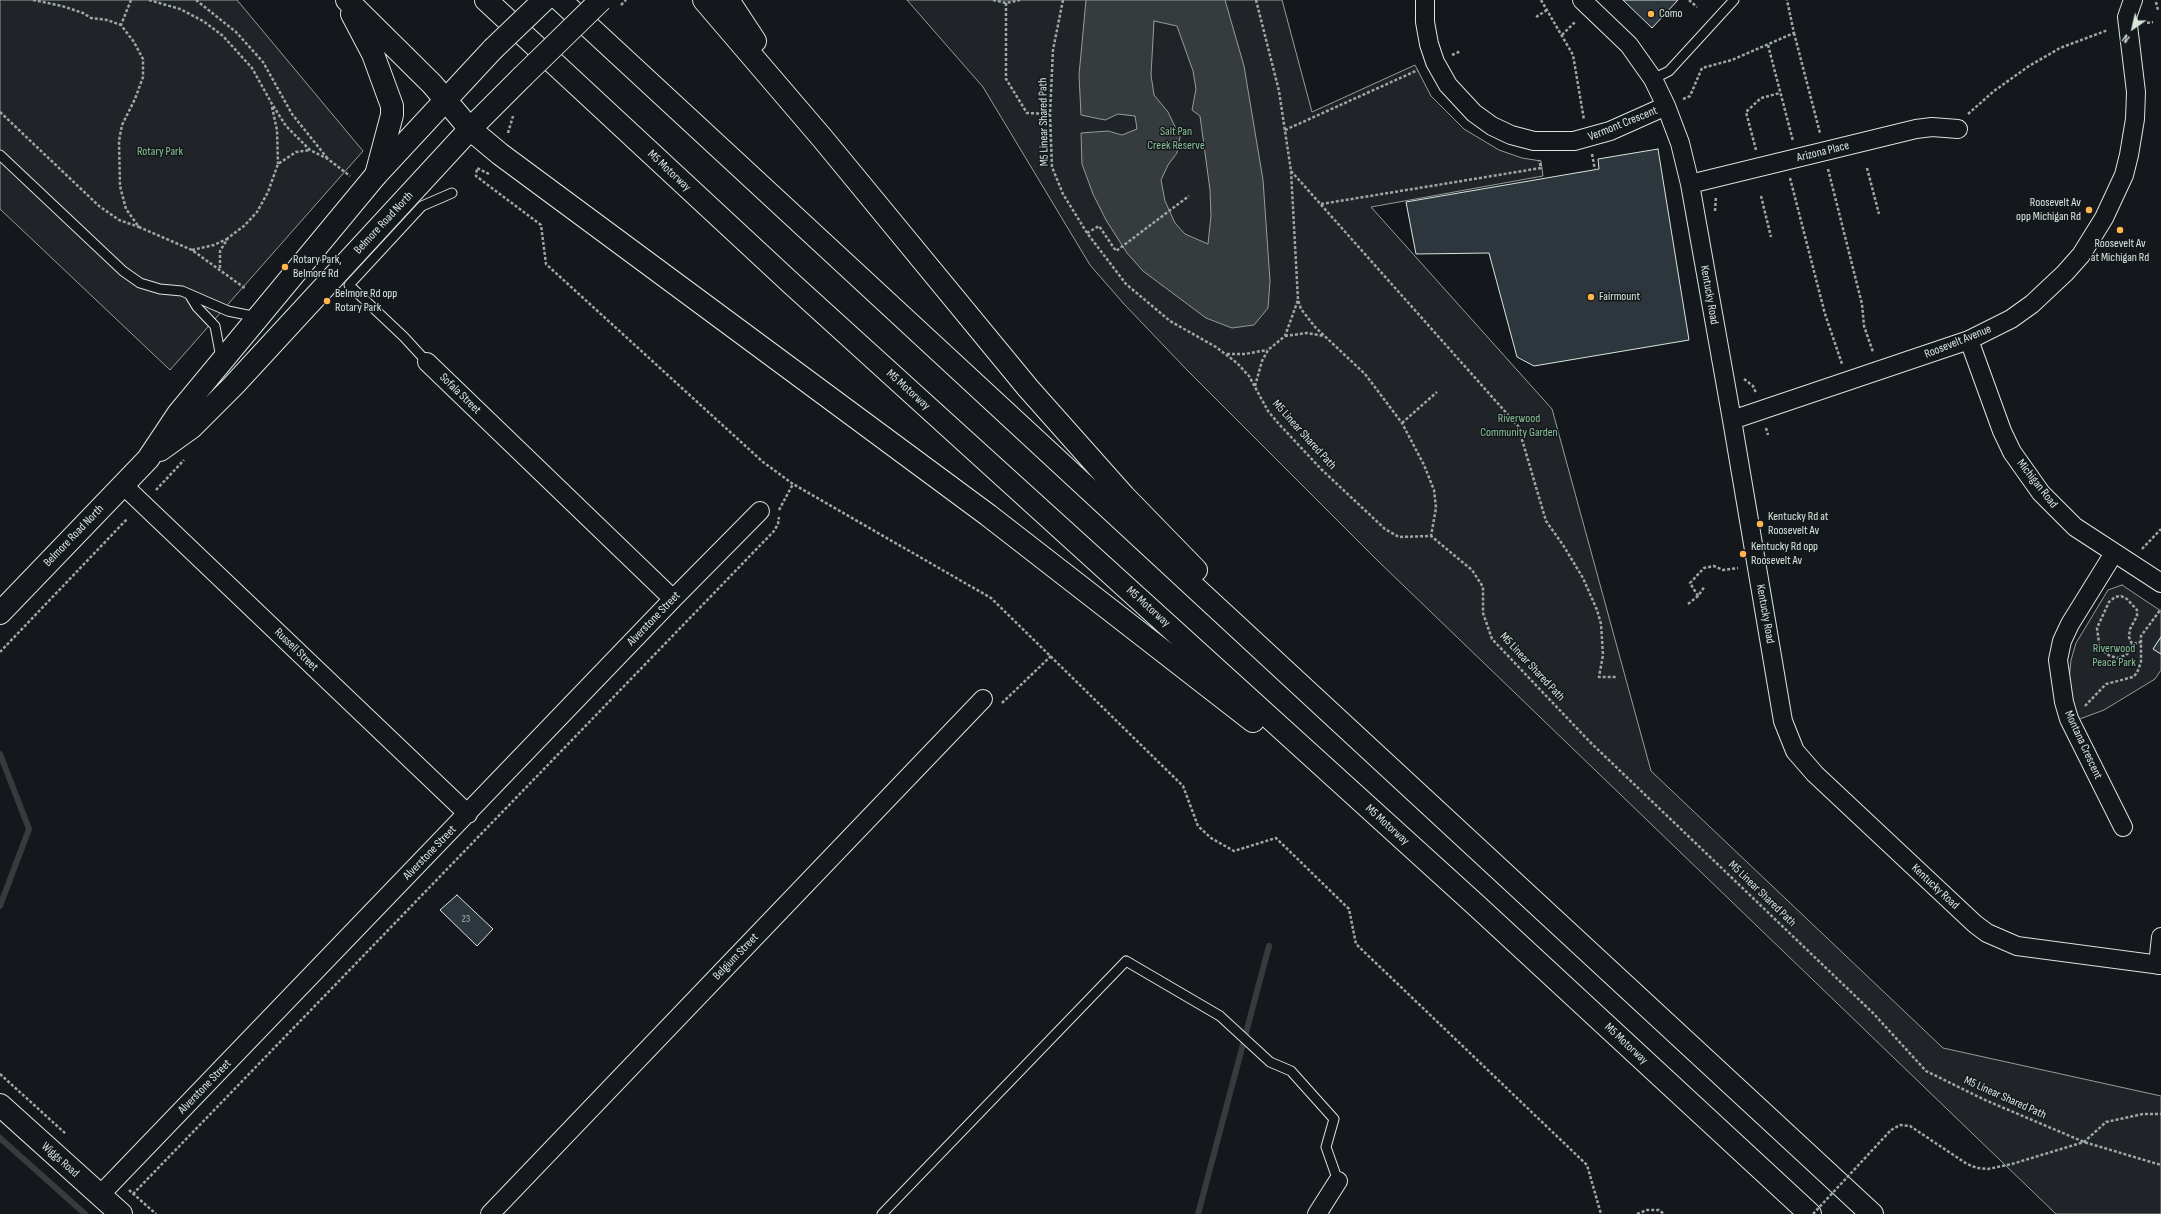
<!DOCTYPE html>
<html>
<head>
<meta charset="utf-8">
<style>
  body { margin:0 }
  #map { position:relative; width:2161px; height:1214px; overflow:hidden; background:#14181c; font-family:"Sofia Sans Condensed",sans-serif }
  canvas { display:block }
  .north { position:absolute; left:2113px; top:8px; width:40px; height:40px; -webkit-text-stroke:3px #14181c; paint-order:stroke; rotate:214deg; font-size:11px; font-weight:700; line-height:16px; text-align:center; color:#d8e6dc }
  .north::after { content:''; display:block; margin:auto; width:14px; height:18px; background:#d8e6dc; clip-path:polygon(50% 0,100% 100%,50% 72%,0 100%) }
</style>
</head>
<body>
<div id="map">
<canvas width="2161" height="1214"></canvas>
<div class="north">N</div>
</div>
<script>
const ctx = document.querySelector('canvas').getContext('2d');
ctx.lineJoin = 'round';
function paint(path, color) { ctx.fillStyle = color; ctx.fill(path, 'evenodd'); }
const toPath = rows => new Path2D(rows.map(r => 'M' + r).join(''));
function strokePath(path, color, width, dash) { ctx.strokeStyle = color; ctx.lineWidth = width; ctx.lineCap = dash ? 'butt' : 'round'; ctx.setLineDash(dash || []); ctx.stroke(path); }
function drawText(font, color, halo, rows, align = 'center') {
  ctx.font = font + ' "Sofia Sans Condensed",sans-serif'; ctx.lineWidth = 3; ctx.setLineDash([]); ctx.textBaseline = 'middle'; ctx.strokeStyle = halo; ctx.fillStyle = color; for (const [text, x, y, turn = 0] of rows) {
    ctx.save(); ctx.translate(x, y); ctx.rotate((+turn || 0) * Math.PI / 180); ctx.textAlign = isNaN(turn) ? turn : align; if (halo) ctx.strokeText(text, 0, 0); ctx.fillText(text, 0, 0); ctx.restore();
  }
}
const green = toPath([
  [0,0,237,0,363,151,170,370,0,209,0,0],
  [907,0,1282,0,1312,112,1415,65,1431,96,1464,129,1499,150,1522,158,1541,161,1543,176,1371,207,1552,409,1651,771,1943,1048,2161,1096,2161,1214,2056,1214,1378,561,1187,370,1124,304,1090,265,983,87,907,0],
  [2122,585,2161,611,2161,637,2153,649,2161,654,2161,670,2155,679,2104,710,2077,720,2070,702,2069,681,2071,660,2076,643,2108,590,2122,585]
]);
const water = toPath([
  [1086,0,1225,0,1244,66,1263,180,1270,281,1268,308,1254,325,1232,328,1206,318,1143,271,1127,253,1106,220,1093,194,1082,164,1081,133,1108,131,1122,135,1137,129,1135,116,1118,114,1105,120,1081,115,1079,75,1086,0],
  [1154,21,1177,26,1193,71,1196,89,1192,110,1200,116,1210,190,1211,216,1208,244,1185,234,1175,223,1165,201,1161,180,1168,165,1177,153,1180,137,1168,112,1154,95,1151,75,1154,21]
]);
const stream = toPath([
  [0,754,29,829,0,906],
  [0,1138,85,1214],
  [1198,1214,1269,946]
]);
const building = toPath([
  [1623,0,1678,0,1652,28,1623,0],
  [1658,149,1689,340,1534,366,1517,357,1489,253,1416,254,1406,202,1599,169,1598,159,1658,149],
  [2161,637,2161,654,2153,649,2161,637],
  [457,895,493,929,477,946,440,910,457,895]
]);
const path = toPath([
  [33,0,62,6,83,13,91,18,107,20,121,25],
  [131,0,121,25,134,42,143,59,143,77,135,99,122,125,119,141,120,186,126,209,139,227,192,250,246,289],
  [149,0,180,9,203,21,223,36,252,68,272,104,286,126,310,150,328,159,350,176],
  [196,0,236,32,263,62,292,114,328,159],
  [993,0,1006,3,1020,0],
  [1063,0,1053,50,1050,114,1052,167,1063,194,1087,233,1126,284,1170,321,1216,347,1237,363,1249,376,1268,411,1278,423,1321,469,1385,529,1399,537,1431,536,1472,570,1483,587,1483,613,1492,639,1590,742,1873,1013,1926,1071,1985,1100,2084,1142,2161,1165],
  [1256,0,1279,91,1291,171,1298,300,1301,309,1315,327,1365,374,1402,423,1424,465,1434,490,1436,508,1431,536],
  [1541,0,1573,55,1584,120],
  [1689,0,1697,7],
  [2156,2,2158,10],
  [1006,3,1006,79,1027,113,1050,114],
  [621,5,626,0],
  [1536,17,1547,10],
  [2147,23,2153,22],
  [1794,33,1820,133],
  [1562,35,1576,21],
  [1768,45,1793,141],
  [1452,55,1461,51],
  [1683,99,1690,96,1702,68,1732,60,1794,33,1787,0],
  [272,107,277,130,278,164],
  [0,112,99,206,119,220,139,227],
  [1968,114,1994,91,2029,66,2060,48,2108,30],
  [1285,130,1418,70],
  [508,133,513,116],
  [1756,150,1746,112,1761,98,1780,93],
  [1592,154,1595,170],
  [1867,168,1879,214],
  [1828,169,1862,304,1864,326,1873,352],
  [1291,171,1518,426,1546,521,1563,545,1583,578,1597,610,1601,624,1603,655,1599,677,1617,677],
  [489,174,477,168,476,176,541,225,546,264,763,462,793,484,991,598,1183,786,1198,826,1211,838,1234,851,1276,838,1349,909,1356,944,1587,1165,1601,1214],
  [1790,178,1825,314,1842,364],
  [1761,196,1771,237],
  [1321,204,1541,168,1539,160],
  [1715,211,1716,196],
  [1087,233,1099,226,1116,251,1189,196],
  [192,250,214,245,227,239],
  [220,268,220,251,228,238,244,226,257,212,268,192,278,164,296,152,310,150],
  [1285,336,1307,333,1324,336],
  [1227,354,1245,354,1267,350],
  [1744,379,1753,386,1756,393],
  [1255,386,1262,361,1268,350,1285,336,1298,300],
  [1402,423,1437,392],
  [1766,428,1768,435],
  [156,490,184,460],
  [779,510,793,484],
  [2142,549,2161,529],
  [1698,596,1690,583,1704,568,1714,566,1723,570,1738,568],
  [1688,604,1698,596,1705,586],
  [2132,644,2131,650,2126,655,2118,658,2110,656,2103,651,2099,643,2097,628,2109,602,2115,597,2121,596,2127,599,2137,610,2137,616,2130,629,2129,637,2132,644,2141,642],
  [0,652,127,519],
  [1002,703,1051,656],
  [2085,706,2106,684,2133,677,2137,673,2141,662,2141,636,2161,609],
  [0,1074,66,1134],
  [1891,1130,1900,1125,1910,1126,1967,1164,1977,1168,1988,1169,2012,1164,2084,1142,2106,1122,2143,1114,2161,1114],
  [129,1190,156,1214],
  [133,1194,774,531,778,524,779,517],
  [1637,1214,1647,1210,1659,1210,1664,1214]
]);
const lane = toPath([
  [1653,79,1669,71,1734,0],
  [0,155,123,271,140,283,160,289,182,291,228,311,257,317],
  [189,294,197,307,215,326,221,358],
  [427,362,404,337,349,285,422,206,452,193],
  [882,1214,1126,961,1220,1016,1270,1062,1291,1071,1334,1119,1326,1147,1338,1181]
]);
const street = toPath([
  [1425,0,1425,22,1429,44,1435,62,1448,85,1474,113,1492,126,1511,135,1534,141,1574,141,1610,131,1666,106],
  [1582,0,1629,45,1653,79,1666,106,1680,143,1690,184,1732,420,1783,721,1795,751,1815,774,1975,924,1987,933,2017,946,2161,965],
  [1690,184,1916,129,1932,127,1958,129],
  [1969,340,2002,431,2012,452,2041,493,2075,527,2161,583],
  [427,362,673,599],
  [1732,420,1969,340,2011,319,2032,304,2065,273,2081,255,2104,218,2124,175,2129,155,2135,119,2136,92,2127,17,2133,0],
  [123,485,468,814],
  [2114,553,2070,624,2062,641,2058,660,2064,702,2069,719,2123,827],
  [2158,965,2161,937],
  [100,1195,673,599,760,511],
  [490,1214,983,699],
  [1317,1214,1338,1181]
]);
const secondary = toPath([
  [160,450,192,427,233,386,470,129,522,77],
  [0,613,148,459,178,414,376,175,493,49],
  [0,1105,121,1214]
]);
const highway = toPath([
  [347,0,432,84,470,129,500,154,988,515,1253,721],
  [486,0,793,285,1477,906,1810,1214],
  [560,0,1872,1214],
  [704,0,823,139,1028,388,1124,496,1196,570],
  [728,0,755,41],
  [352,14,373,54,392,106,392,115,376,175]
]);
const pathBridge = toPath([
  [1813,1214,1891,1130]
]);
const secondaryBridge = toPath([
  [493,49,544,0],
  [522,77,601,0]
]);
const markers = [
  [1651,14,4,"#ffb74d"],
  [2089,210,4,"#ffb74d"],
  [2120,230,4,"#ffb74d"],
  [285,267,4,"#ffb74d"],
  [1591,297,4,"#ffb74d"],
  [327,301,4,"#ffb74d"],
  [1760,524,4,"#ffb74d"],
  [1743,554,4,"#ffb74d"]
];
const numberNames = [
  ["23",466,919]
];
const poiNames = [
  ["Como",1659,14],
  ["Roosevelt Av",2081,203,"right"],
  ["opp Michigan Rd",2081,217,"right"],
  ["Roosevelt Av",2120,244,"center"],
  ["at Michigan Rd",2120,258,"center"],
  ["Rotary Park,",293,260],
  ["Belmore Rd",293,274],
  ["Belmore Rd opp",335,294],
  ["Rotary Park",335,308],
  ["Fairmount",1599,297],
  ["Kentucky Rd at",1768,517],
  ["Roosevelt Av",1768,531],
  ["Kentucky Rd opp",1751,547],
  ["Roosevelt Av",1751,561]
];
const streetNames = [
  ["M5 Linear Shared Path",1044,122,-91],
  ["Vermont Crescent",1623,124,-22],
  ["Arizona Place",1823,152,-14],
  ["M5 Motorway",669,171,43],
  ["Belmore Road North",384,223,-47],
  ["Kentucky Road",1709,295,80],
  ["Roosevelt Avenue",1958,342,-22],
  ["M5 Motorway",908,390,42],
  ["Sofala Street",460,394,44],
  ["M5 Linear Shared Path",1304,435,48],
  ["Michigan Road",2037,484,52],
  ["Belmore Road North",74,536,-46],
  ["M5 Motorway",1148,607,42],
  ["Kentucky Road",1765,614,80],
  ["Alverstone Street",654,619,-46],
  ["Russell Street",296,650,44],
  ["M5 Linear Shared Path",1532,667,47],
  ["Montana Crescent",2083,745,65],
  ["M5 Motorway",1387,825,42],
  ["Alverstone Street",430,853,-46],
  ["Kentucky Road",1935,887,43],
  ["M5 Linear Shared Path",1762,894,44],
  ["Belgium Street",736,957,-46],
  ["M5 Motorway",1626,1044,43],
  ["Alverstone Street",205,1087,-46],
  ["M5 Linear Shared Path",2005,1098,24],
  ["Wiggs Road",60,1160,42]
];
const parkNames = [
  ["Salt Pan",1176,132],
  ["Creek Reserve",1176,146],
  ["Rotary Park",160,152],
  ["Riverwood",1519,419],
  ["Community Garden",1519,433],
  ["Riverwood",2114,649],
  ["Peace Park",2114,663]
];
paint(green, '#202428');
strokePath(green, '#939e99', 1);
paint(water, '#363b3e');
strokePath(water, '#939e99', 1);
strokePath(stream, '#363b3e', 6);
paint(building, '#2c363c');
strokePath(building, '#d8e6dc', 1);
strokePath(lane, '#d8e6dc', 11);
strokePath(street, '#d8e6dc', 20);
strokePath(secondary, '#d8e6dc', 24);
strokePath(highway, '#d8e6dc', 24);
strokePath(path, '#9da8a2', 2.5, [3, 2]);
strokePath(lane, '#14181c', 9);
strokePath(street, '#14181c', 18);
strokePath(secondary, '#14181c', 22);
strokePath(highway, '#14181c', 22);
strokePath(secondaryBridge, '#d8e6dc', 24, []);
strokePath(pathBridge, '#9da8a2', 2.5, [3, 2]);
strokePath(secondaryBridge, '#14181c', 22);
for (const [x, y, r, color] of markers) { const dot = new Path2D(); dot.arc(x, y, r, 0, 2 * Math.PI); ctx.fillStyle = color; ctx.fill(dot); strokePath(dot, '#14181c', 1.5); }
drawText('10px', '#adbab4', null, numberNames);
drawText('12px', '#d8e6dc', '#14181c', poiNames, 'left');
drawText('12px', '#d8e6dc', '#14181c', streetNames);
drawText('12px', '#8ac095', '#14181c', parkNames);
</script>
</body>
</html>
